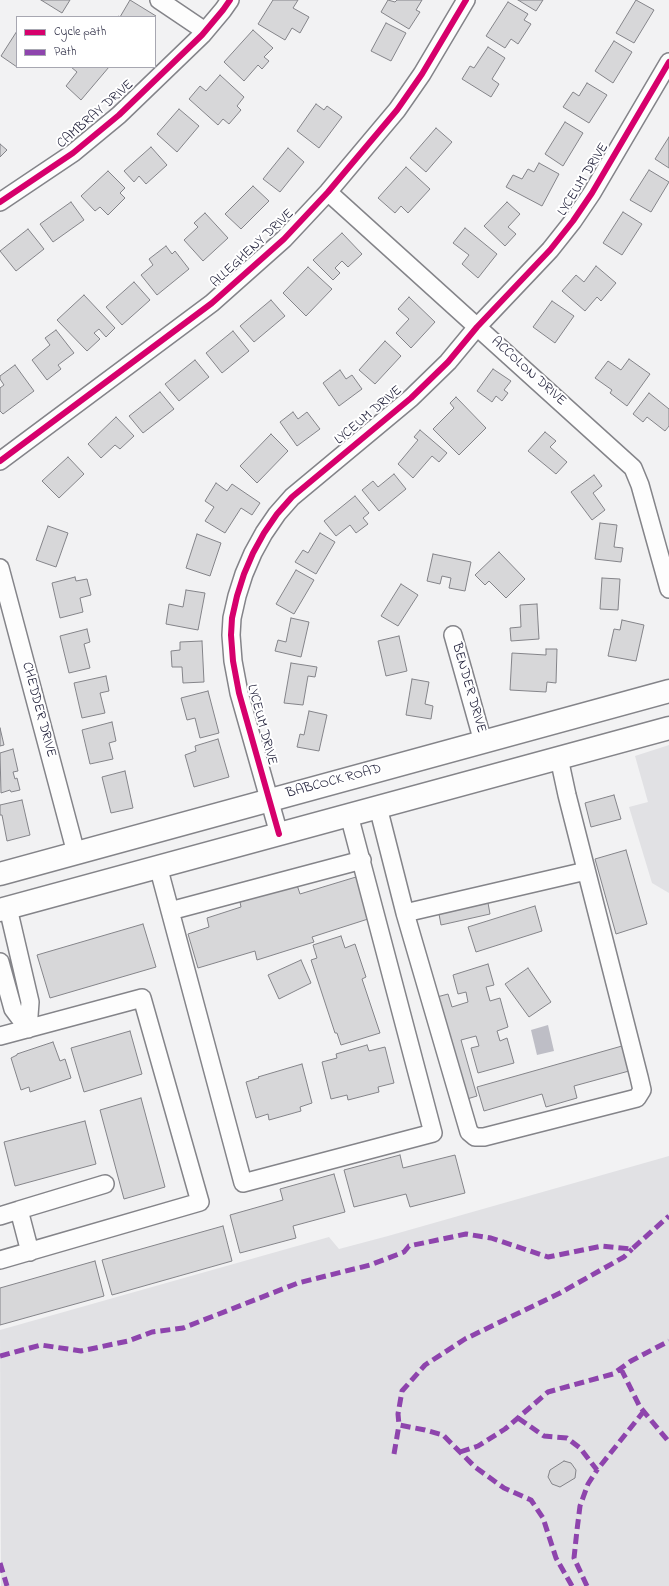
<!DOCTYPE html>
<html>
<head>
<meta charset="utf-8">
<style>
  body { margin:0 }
  #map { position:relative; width:669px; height:1586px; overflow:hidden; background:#f2f2f3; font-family:"Indie Flower",sans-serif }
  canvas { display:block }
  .legend { position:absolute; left:16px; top:16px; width:140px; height:52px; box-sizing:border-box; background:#fff; border:1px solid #a7a7b1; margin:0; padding:5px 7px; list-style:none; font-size:12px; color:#22223b }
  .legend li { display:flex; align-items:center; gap:8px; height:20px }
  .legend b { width:20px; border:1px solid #a7a7b1 }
</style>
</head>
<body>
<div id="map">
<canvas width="669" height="1586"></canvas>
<ul class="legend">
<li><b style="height:5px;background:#d6006c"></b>Cycle path</li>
<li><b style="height:5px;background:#8e44ad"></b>Path</li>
</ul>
</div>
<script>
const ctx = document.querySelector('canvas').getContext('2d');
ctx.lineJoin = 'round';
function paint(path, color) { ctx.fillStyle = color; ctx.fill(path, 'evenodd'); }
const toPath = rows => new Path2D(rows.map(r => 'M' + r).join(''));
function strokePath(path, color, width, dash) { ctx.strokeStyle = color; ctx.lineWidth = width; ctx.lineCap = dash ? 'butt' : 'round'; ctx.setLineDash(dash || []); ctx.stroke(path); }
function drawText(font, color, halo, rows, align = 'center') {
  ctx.font = font + ' "Indie Flower",sans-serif'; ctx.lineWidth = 4; ctx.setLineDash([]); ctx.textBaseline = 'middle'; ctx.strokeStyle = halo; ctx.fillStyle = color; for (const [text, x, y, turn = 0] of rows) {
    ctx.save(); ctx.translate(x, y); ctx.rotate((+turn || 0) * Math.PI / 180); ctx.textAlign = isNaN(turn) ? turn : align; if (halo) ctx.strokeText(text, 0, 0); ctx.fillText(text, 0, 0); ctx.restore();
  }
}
const green = toPath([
  [669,745,669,893,652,883,629,807,648,802,635,756],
  [669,1156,669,1586,1,1586,0,1330,329,1237,339,1249,388,1236]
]);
const water = toPath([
  [548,1025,554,1051,537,1055,531,1030]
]);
const building = toPath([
  [41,0,70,0,62,13,41,0],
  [130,0,156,16,155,17,117,17,118,16,120,17,130,0],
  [273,0,298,0,293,8,309,17,300,33,292,28,285,40,258,24,273,0],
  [388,0,395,2,397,0,422,0,416,10,420,12,409,29,381,12,388,0],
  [518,0,543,0,536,11,518,0],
  [636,0,654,10,634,43,616,33,636,0],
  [508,2,528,14,524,20,531,24,518,44,511,39,505,48,486,36,508,2],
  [386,23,406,33,391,61,371,51,386,23],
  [253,30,273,48,264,57,269,61,262,69,258,65,244,81,224,62,253,30],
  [17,31,17,67,1,56,17,31],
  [614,41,632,52,613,83,595,71,614,41],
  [488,47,505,58,492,79,499,84,491,97,462,79,470,66,474,68,488,47],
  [71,67,109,67,81,100,66,86,77,72,71,67],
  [220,75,244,97,237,106,241,110,229,124,223,119,218,125,189,99,200,86,206,91,220,75],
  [587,83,607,95,589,123,563,107,573,92,579,96,587,83],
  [316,104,324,110,327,106,342,117,319,148,297,131,316,104],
  [179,109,199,126,177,152,157,134,179,109],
  [565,122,583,133,563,166,545,154,565,122],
  [436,128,452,142,426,172,410,158,436,128],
  [669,137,669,168,655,159,669,137],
  [0,144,7,150,0,157,0,144],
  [151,147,167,165,146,184,139,176,134,182,124,171,151,147],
  [288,148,304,162,280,192,263,179,288,148],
  [539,163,559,174,542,206,506,187,513,175,522,179,528,169,534,172,539,163],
  [406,167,430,189,408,213,401,206,395,213,378,198,406,167],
  [649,170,669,182,651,212,630,200,649,170],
  [108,171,125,188,120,193,125,198,108,215,100,207,95,211,81,196,108,171],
  [253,186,269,201,241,229,225,214,253,186],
  [71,202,84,220,53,242,40,224,71,202],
  [507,202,520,214,508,227,516,234,505,246,484,226,507,202],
  [623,212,642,224,622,255,603,243,623,212],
  [205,213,228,238,203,261,184,240,198,227,194,223,205,213],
  [465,228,497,254,478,278,462,264,469,255,453,243,465,228],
  [28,229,44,249,16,271,0,251,28,229],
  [342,233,362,254,348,267,342,261,335,268,340,273,333,280,313,260,342,233],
  [166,246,172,254,175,251,189,269,157,295,141,275,153,265,149,259,166,246],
  [596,266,616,283,601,301,597,297,585,311,562,291,576,275,584,282,596,266],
  [308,267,332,289,306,316,283,293,308,267],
  [134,282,150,300,122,325,106,307,134,282],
  [84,295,115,328,106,337,99,329,94,333,100,339,87,351,57,320,84,295],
  [409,297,435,322,411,348,396,333,409,319,398,309,409,297],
  [271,300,285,316,254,342,240,326,271,300],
  [552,301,574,316,555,343,533,327,552,301],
  [56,330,74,353,58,365,61,369,47,380,32,360,50,345,45,338,56,330],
  [233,331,249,351,222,373,206,353,233,331],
  [385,341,401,356,375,384,359,370,385,341],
  [629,359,650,374,627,406,610,393,612,390,595,378,608,361,621,370,629,359],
  [195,360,209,377,179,401,165,384,195,360],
  [15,365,34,391,3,414,0,411,0,388,4,385,0,379,0,376,15,365],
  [493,369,511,381,504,390,508,393,502,401,496,396,492,402,477,391,493,369],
  [340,370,346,379,352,375,362,389,339,406,323,383,340,370],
  [160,392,174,409,143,433,129,416,160,392],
  [649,393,669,409,669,426,665,431,647,417,643,422,633,414,649,393],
  [456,397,486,428,459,455,433,429,454,408,450,403,456,397],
  [293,412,298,419,307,412,320,429,297,446,280,422,293,412],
  [116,417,134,436,120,449,115,445,101,458,88,444,116,417],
  [420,430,447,453,439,462,432,456,413,478,398,464,418,440,414,437,420,430],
  [545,432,556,441,550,447,567,462,556,474,528,451,545,432],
  [271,434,288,451,257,483,240,466,271,434],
  [68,457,84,474,59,498,42,481,68,457],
  [394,474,406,489,379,511,362,490,373,481,378,487,394,474],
  [594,475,602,486,593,493,605,510,592,520,571,492,594,475],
  [216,483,227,491,232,484,260,503,252,515,241,508,225,533,205,521,214,507,205,501,216,483],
  [355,496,369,513,363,518,368,524,356,533,350,525,336,536,324,521,355,496],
  [600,523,617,525,614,547,623,548,621,562,595,559,600,523],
  [48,526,68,533,56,567,36,560,48,526],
  [320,533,335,542,316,574,295,562,303,550,308,553,320,533],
  [197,534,221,543,210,576,186,568,197,534],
  [499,552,525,579,506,598,489,581,485,585,475,575,499,552],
  [433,554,471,562,465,591,449,588,451,578,442,576,440,584,427,581,433,554],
  [296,570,314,580,294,614,276,604,296,570],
  [75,577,76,581,87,579,91,595,80,598,83,612,60,618,52,583,75,577],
  [602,578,620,579,618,610,600,609,602,578],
  [401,584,418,595,398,626,381,616,401,584],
  [186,590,205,593,198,630,166,624,169,604,183,607,186,590],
  [537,604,539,639,511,641,510,628,521,627,520,605,537,604],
  [291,618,309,622,301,657,275,651,278,640,286,642,291,618],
  [622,620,644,625,636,661,608,656,614,629,620,630,622,620],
  [87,629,90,642,84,644,90,668,69,673,60,636,87,629],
  [399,636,407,671,386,676,378,641,399,636],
  [202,641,204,682,183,683,182,667,172,667,171,651,180,650,180,642,202,641],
  [546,649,557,649,556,683,547,682,546,692,510,690,512,653,546,655,546,649],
  [291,663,317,667,315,677,308,676,303,705,284,703,291,663],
  [106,676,109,691,100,693,105,713,82,718,74,683,106,676],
  [412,679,429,682,425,704,433,706,431,719,406,715,412,679],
  [208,691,219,733,200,738,195,718,187,720,181,698,208,691],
  [309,711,327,715,319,751,297,747,300,734,304,735,309,711],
  [112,722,116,741,109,743,113,759,90,764,82,730,112,722],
  [0,728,4,745,0,746,0,728],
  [218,739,229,777,194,787,185,755,196,751,195,746,218,739],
  [13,749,18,771,13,772,15,779,17,778,20,790,11,792,10,790,1,793,0,753,13,749],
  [125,771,133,808,111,813,102,777,125,771],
  [614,795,621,819,591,827,585,803,614,795],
  [22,800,30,835,7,841,2,815,0,815,0,805,22,800],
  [626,850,647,924,616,934,595,859,626,850],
  [356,877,368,919,312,937,314,942,257,960,255,951,198,968,188,934,209,927,207,918,241,907,240,902,297,885,300,894,356,877],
  [488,903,490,914,441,925,439,914,488,903],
  [535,906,542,931,476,952,468,927,535,906],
  [143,924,156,967,50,998,37,955,143,924],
  [341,936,345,948,355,944,366,977,362,979,380,1033,341,1045,337,1033,335,1033,311,960,317,958,313,945,341,936],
  [301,960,311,983,279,999,268,975,301,960],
  [488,964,494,985,486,987,490,1001,500,998,508,1027,497,1031,500,1041,507,1038,514,1063,478,1073,471,1048,479,1046,476,1036,461,1040,477,1096,467,1099,437,997,448,994,452,1007,468,1002,466,992,458,994,453,975,488,964],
  [528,968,551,1002,529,1017,505,984,528,968],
  [130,1031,142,1074,84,1092,71,1048,130,1031],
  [53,1042,60,1061,65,1059,71,1078,30,1092,29,1087,21,1090,11,1058,17,1055,17,1054,53,1042],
  [367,1045,369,1051,385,1047,394,1083,378,1087,379,1092,348,1100,347,1095,331,1099,322,1062,337,1058,336,1054,367,1045],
  [622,1046,629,1071,574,1086,577,1098,546,1107,542,1094,484,1111,477,1087,622,1046],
  [302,1064,312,1103,300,1107,301,1111,269,1120,268,1114,256,1118,246,1082,259,1078,258,1077,302,1064],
  [141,1098,165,1187,124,1199,100,1110,141,1098],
  [85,1121,96,1164,15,1186,4,1142,85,1121],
  [400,1155,403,1168,455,1155,465,1193,410,1207,406,1194,354,1207,344,1170,400,1155],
  [334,1174,345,1212,293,1226,296,1238,240,1253,230,1215,283,1200,280,1189,334,1174],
  [223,1226,232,1261,112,1295,102,1260,223,1226],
  [95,1261,104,1296,0,1325,0,1288,95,1261],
  [564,1461,571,1463,576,1470,575,1478,560,1487,552,1484,548,1477,550,1470,564,1461]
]);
const minor = toPath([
  [159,0,205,31],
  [328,192,633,468,640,485,669,589],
  [0,202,73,153,119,115,202,35,223,10,230,0],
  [0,461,212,303,284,239,328,192,397,110,422,74,466,0],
  [0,568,76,853],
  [453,635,483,742],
  [378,807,405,913,469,1132,475,1137,484,1137,637,1098,642,1090,639,1077,567,795,559,758],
  [279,834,239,693,233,661,231,635,232,618,237,596,244,574,253,553,264,533,277,514,292,497,411,398,448,362,477,327,550,250,573,221,592,193,669,62],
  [158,866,243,1183,433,1133,349,815],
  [8,908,30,1002,28,1029],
  [170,911,362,860],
  [405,913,586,871],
  [0,962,13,1009,28,1029],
  [0,1036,142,998,200,1202,0,1260],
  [0,1216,19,1210],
  [30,1252,19,1210,105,1184]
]);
const major = toPath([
  [0,874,669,691],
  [0,910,669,728]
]);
const quiet = toPath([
  [0,1356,41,1345,81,1351,128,1341,152,1332,183,1328,298,1283,370,1265,404,1252,409,1246,466,1234,491,1238,548,1257,602,1246,632,1249,669,1216],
  [621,1369,640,1407,669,1442],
  [518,1418,544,1436,567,1438,580,1448,597,1470,644,1411],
  [460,1452,478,1446,505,1429,548,1392,613,1374,631,1361,669,1341],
  [394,1454,399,1425],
  [0,1563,7,1586],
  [572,1586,556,1558,543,1518,531,1500,504,1488,475,1467,443,1435,425,1430,399,1425,398,1414,402,1391,425,1365,465,1339,560,1293,624,1257,632,1249],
  [587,1586,574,1558,577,1530,580,1506,588,1484,597,1470]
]);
const cycleway = toPath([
  [0,202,73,153,119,115,202,35,223,10,230,0],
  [0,461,212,303,284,239,328,192,397,110,422,74,466,0],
  [279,834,239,693,233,661,231,635,232,618,237,596,244,574,253,553,264,533,277,514,292,497,411,398,448,362,477,327,550,250,573,221,592,193,669,62]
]);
const streetNames = [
  ["CAMBRAY DRIVE",96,115,-41],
  ["LYCEUM DRIVE",584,180,-58],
  ["ALLEGHENY DRIVE",253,249,-43],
  ["ACCOLON DRIVE",528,372,42],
  ["LYCEUM DRIVE",369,416,-40],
  ["BENDER DRIVE",468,688,74],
  ["CHEDDER DRIVE",38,710,75],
  ["LYCEUM DRIVE",261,725,75],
  ["BABCOCK ROAD",334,782,-15]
];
paint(green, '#e1e1e4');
paint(water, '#bebec6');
paint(building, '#d7d7d9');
strokePath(building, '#848489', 1);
strokePath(minor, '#848489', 20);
strokePath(major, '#848489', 25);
strokePath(minor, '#fdfdfd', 17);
strokePath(major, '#fdfdfd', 22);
strokePath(quiet, '#8e44ad', 5, [10, 5]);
strokePath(cycleway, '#d6006c', 6);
drawText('14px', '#22223b', '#fff', streetNames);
</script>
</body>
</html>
